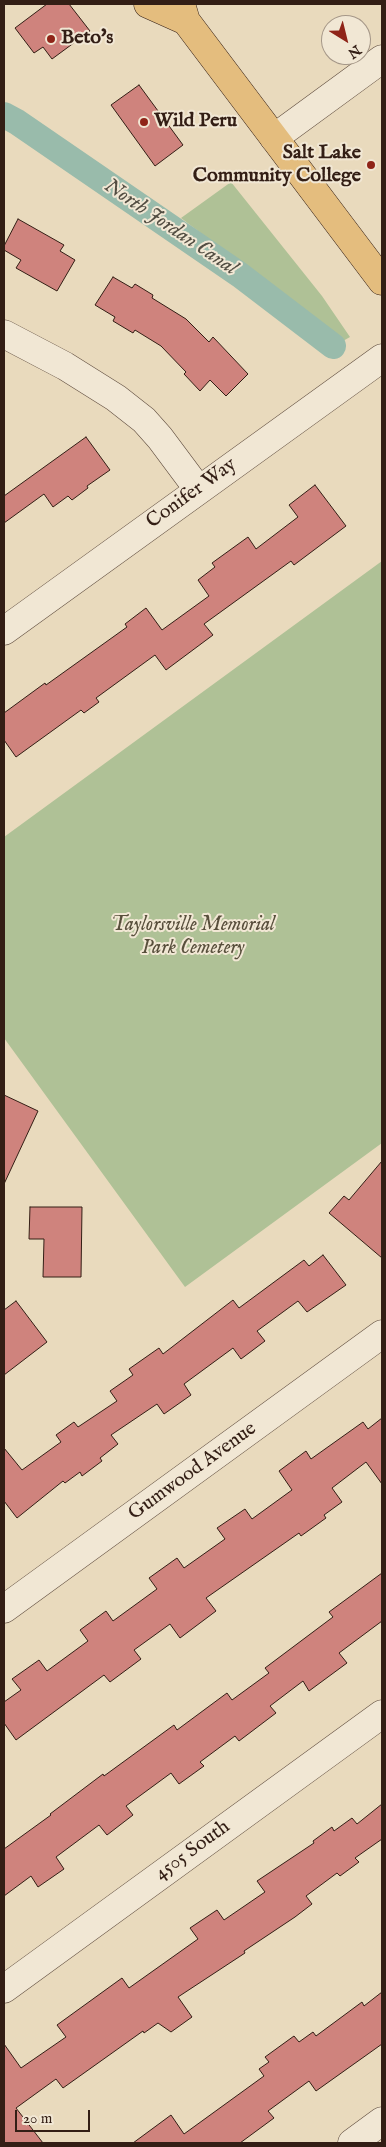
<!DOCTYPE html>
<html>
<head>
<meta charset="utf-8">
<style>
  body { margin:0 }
  #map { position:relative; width:386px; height:2147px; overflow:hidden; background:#e9dabd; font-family:"IM FELL English",serif }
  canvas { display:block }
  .frame { position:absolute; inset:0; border:5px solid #331e15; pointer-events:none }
  .north { position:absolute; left:321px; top:15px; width:50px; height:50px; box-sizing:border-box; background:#f1e7d4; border:1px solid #a59788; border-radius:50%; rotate:144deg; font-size:14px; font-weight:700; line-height:20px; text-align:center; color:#331e15 }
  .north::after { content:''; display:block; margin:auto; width:18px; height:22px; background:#8f2418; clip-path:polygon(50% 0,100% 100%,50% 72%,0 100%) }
  .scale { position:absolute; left:15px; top:2110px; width:75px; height:22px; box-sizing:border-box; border:2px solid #331e15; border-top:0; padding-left:6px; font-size:15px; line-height:18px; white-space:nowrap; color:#331e15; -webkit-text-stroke:4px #f1e7d4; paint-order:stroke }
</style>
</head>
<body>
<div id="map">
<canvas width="386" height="2147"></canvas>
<div class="frame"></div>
<div class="north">N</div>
<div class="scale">20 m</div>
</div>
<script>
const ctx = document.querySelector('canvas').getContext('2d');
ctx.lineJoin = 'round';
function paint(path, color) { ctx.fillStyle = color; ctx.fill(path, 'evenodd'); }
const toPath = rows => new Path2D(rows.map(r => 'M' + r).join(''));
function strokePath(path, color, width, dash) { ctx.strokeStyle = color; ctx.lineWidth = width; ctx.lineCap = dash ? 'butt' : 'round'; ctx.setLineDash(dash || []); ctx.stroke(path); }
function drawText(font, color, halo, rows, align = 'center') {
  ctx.font = font + ' "IM FELL English",serif'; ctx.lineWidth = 4; ctx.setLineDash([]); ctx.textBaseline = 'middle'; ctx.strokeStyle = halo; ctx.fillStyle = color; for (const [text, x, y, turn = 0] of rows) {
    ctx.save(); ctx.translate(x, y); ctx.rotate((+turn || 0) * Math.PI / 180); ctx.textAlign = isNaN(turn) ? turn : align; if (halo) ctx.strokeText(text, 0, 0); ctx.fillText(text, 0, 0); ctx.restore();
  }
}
const green = toPath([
  [231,182,322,296,350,337,343,341,181,218],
  [382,561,382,1143,185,1287,4,1038,4,837]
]);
const canal = toPath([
  [4,115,17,122,240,275,333,346]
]);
const building = toPath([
  [47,4,69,4,90,31,52,59,43,47,34,53,15,28,47,4],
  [139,85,183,145,155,166,111,105,139,85],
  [18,219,64,245,60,251,75,260,57,291,16,268,21,260,4,250,4,246,18,219],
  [113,277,132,288,135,284,153,295,152,298,186,319,209,342,213,337,248,374,226,396,210,380,200,391,184,374,186,372,161,346,135,330,133,333,113,321,115,317,95,305,113,277],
  [86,437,110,470,87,486,88,488,72,500,68,496,53,507,44,494,4,523,4,496,86,437],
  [315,485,346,526,294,565,291,561,204,624,213,635,166,670,155,655,96,698,99,702,84,713,81,710,16,757,4,740,4,713,45,683,46,685,127,627,125,624,146,608,162,630,209,596,198,580,215,567,212,563,248,537,256,549,298,517,289,505,315,485],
  [4,1095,38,1111,4,1184,4,1095],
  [382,1161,382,1258,329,1213,344,1196,349,1200,382,1161],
  [30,1207,82,1207,81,1277,43,1277,44,1239,29,1239,30,1207],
  [323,1255,346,1285,307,1312,298,1301,257,1331,265,1341,241,1359,233,1348,184,1384,191,1395,164,1414,157,1404,111,1435,118,1444,100,1458,102,1461,82,1476,80,1472,65,1483,63,1481,17,1518,4,1501,4,1448,22,1470,61,1442,56,1435,74,1422,78,1427,117,1401,110,1391,133,1375,129,1369,159,1348,163,1354,233,1300,239,1308,304,1260,309,1266,323,1255],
  [16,1301,47,1342,4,1375,4,1310,16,1301],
  [382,1418,382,1484,366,1462,332,1488,342,1502,324,1515,326,1518,301,1536,299,1533,206,1598,216,1611,180,1638,170,1624,134,1650,141,1659,110,1682,104,1675,16,1740,4,1723,4,1702,21,1690,12,1679,39,1660,47,1671,88,1641,80,1630,106,1611,113,1621,157,1589,149,1578,177,1558,184,1568,225,1539,217,1528,245,1509,252,1519,292,1490,279,1471,306,1451,311,1459,363,1422,368,1429,382,1418],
  [382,1573,382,1621,339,1653,347,1663,309,1691,303,1681,270,1706,276,1713,239,1741,235,1736,200,1762,204,1766,179,1784,171,1773,126,1806,133,1815,107,1835,99,1825,56,1857,64,1869,38,1887,31,1876,4,1896,4,1849,51,1815,50,1814,103,1774,104,1776,174,1725,177,1730,227,1693,232,1700,269,1673,265,1668,333,1617,329,1612,382,1573],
  [382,1804,382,1839,355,1858,359,1862,340,1876,337,1873,306,1896,312,1904,295,1917,244,1951,245,1953,178,1997,192,2017,171,2032,158,2023,144,2033,143,2031,63,2088,56,2079,16,2108,43,2143,4,2143,4,2044,21,2068,66,2037,57,2025,122,1978,129,1988,198,1939,190,1928,217,1910,224,1920,265,1892,257,1881,314,1843,313,1841,332,1827,334,1831,352,1818,357,1824,382,1804],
  [382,1992,382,2044,316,2091,309,2081,268,2111,274,2118,240,2143,133,2143,171,2115,184,2134,264,2076,259,2069,269,2062,265,2057,294,2036,299,2042,313,2032,316,2036,362,2002,364,2006,382,1992]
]);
const minor = toPath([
  [274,138,382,59],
  [4,334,65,366,116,398,144,420,160,438,198,489],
  [4,631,382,358],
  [4,1609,382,1334],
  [4,1989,382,1714],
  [352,2143,382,2121]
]);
const major = toPath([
  [148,4,186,21],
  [181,4,186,21,382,281]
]);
const markers = [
  [51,39,5,"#8f2418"],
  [144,122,5,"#8f2418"],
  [371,165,5,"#8f2418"]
];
const poiNames = [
  ["Beto's",61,39],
  ["Wild Peru",154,122],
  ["Salt Lake",361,154,"right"],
  ["Community College",361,177,"right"]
];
const streetNames = [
  ["Conifer Way",192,494,-36],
  ["Gumwood Avenue",193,1472,-36],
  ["4505 South",193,1851,-36]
];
const parkNames = [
  ["Taylorsville Memorial",193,926],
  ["Park Cemetery",193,949]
];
const waterNames = [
  ["North Jordan Canal",170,228,34]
];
paint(green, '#afc196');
strokePath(canal, '#99bbab', 26);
paint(building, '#cf837d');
strokePath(building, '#331e15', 1);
strokePath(minor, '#604d3f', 29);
strokePath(major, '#331e15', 29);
strokePath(minor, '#f1e7d4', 28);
strokePath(major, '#e4bd7e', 28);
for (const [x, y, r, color] of markers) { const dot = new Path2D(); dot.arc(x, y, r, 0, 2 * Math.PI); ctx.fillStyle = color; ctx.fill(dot); strokePath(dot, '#f1e7d4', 2); }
drawText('bold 20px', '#331e15', '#f1e7d4', poiNames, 'left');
drawText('20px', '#331e15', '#f1e7d4', streetNames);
drawText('italic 20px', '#584f3c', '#f1e7d4', parkNames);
drawText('italic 21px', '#524d42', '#f1e7d4', waterNames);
</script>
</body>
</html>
